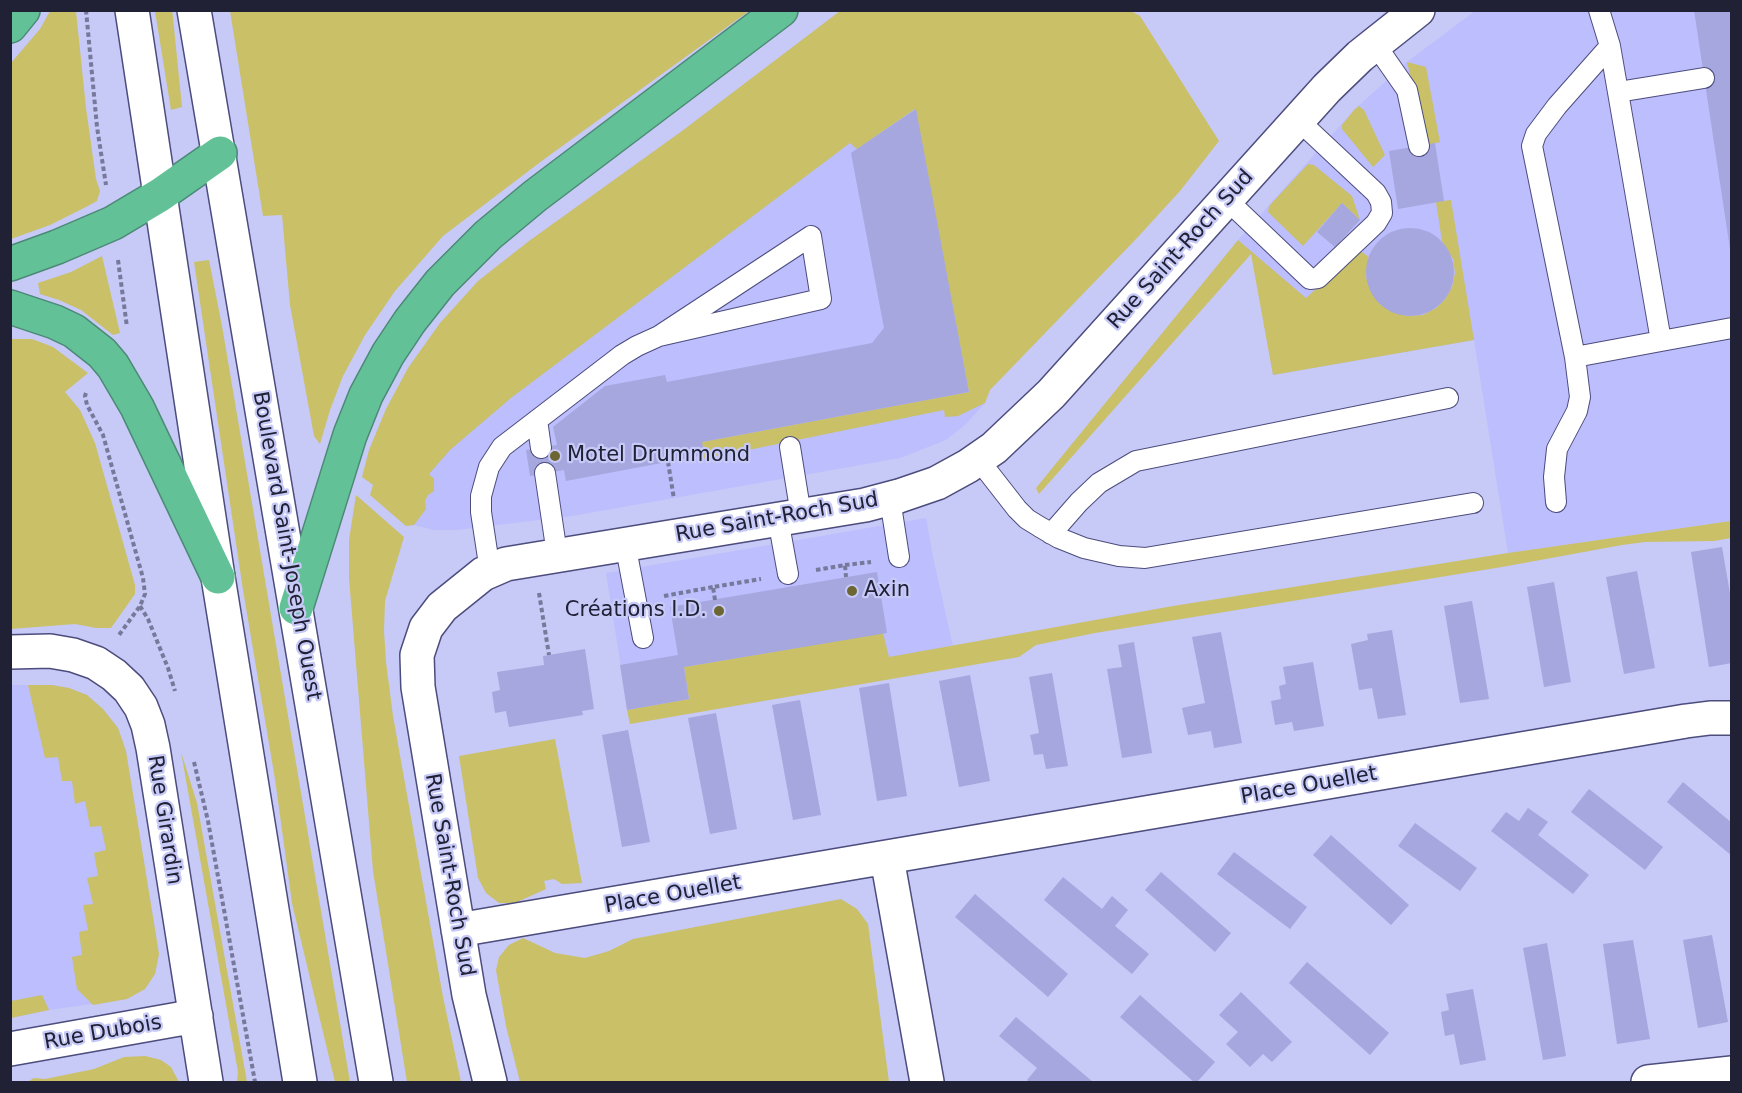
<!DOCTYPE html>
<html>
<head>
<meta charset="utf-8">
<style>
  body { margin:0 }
  #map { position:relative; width:1742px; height:1093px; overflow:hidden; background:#c7c9f7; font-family:"DejaVu Sans",sans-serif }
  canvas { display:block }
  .frame { position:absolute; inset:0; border:12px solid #212136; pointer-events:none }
</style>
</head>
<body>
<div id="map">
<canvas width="1742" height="1093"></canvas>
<div class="frame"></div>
</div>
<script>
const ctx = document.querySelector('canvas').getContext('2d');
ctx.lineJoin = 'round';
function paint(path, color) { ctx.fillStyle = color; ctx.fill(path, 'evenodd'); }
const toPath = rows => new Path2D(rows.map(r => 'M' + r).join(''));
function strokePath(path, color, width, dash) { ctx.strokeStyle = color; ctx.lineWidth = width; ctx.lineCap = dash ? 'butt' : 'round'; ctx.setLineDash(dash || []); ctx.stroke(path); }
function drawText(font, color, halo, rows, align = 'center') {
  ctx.font = font + ' "DejaVu Sans",sans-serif'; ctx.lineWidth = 4.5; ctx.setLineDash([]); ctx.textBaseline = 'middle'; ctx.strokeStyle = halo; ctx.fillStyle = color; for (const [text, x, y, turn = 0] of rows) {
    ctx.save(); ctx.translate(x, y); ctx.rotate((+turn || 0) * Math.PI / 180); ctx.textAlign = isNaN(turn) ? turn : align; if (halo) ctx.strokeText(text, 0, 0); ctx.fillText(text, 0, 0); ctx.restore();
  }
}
const built = toPath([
  [1475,11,1731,11,1731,521,1508,553,1474,340,1273,375,1252,254,1238,240,1354,110,1407,62],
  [911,86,969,392,985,403,966,424,946,440,900,458,572,516,456,530,434,530,414,525,406,526,390,512,396,499,391,483],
  [926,518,934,562,953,646,889,658,630,724,606,573],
  [11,685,52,685,69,688,87,695,103,709,118,728,126,751,159,954,155,974,145,989,127,999,49,1010,11,1018]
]);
const green = toPath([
  [50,11,76,11,86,108,96,179,100,191,97,201,84,208,50,225,11,239,11,63,40,29],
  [155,11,172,11,173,18,182,107,171,110],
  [230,11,230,10,749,11,543,160,443,236,395,291,365,335,343,376,330,410,320,444,314,436,290,305,282,215,263,216],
  [840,11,1131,11,1140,16,1219,141,1180,191,1137,238,990,390,985,403,958,416,945,417,944,410,704,459,702,442,969,392,915,109,857,149,850,143,511,398,450,450,429,474,434,479,434,491,428,495,425,501,426,509,414,525,406,526,370,495,373,485,362,477,369,450,386,409,408,368,440,323,478,281,529,241,682,131],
  [1407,62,1426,67,1440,142,1427,145],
  [1359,106,1364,110,1385,155,1373,167,1342,129,1342,125,1354,110],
  [1308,164,1314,165,1352,196,1360,220,1342,203,1303,246,1268,212,1269,206],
  [1451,200,1474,340,1273,375,1251,254,1039,494,1036,488,1238,240,1306,298,1359,250,1369,257,1366,277,1371,291,1380,304,1393,312,1408,316,1423,315,1436,308,1445,299,1452,287,1455,273,1453,259,1442,241,1436,202],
  [102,256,120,333,113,335,81,310,59,300,40,294,38,283,71,272],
  [209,260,222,326,350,1082,335,1082,292,903,275,779,243,590,194,262],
  [11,339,32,339,53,347,88,373,65,392,80,410,95,443,135,585,135,594,111,628,96,628,75,624,11,629],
  [356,495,404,537,385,601,384,631,386,662,393,716,443,997,461,1082,407,1082,373,871,349,578,349,540],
  [1731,521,1731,538,1714,541,1645,542,1622,545,1502,567,1095,633,1036,645,1019,657,630,724,627,710,689,699,684,667,883,633,889,657,1173,606,1508,553],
  [28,685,52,685,69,688,87,695,103,709,118,728,126,751,159,954,155,974,145,989,127,999,93,1005,77,989,72,957,82,955,79,932,88,930,83,905,93,904,87,878,98,876,94,853,106,850,101,826,90,827,85,801,75,804,72,781,62,781,58,757,45,758],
  [555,739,582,883,562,884,554,879,544,881,546,889,515,903,499,903,486,893,478,878,459,756],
  [181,752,197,803,247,1082,237,1082,238,1072],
  [841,899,857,909,868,924,889,1082,520,1082,506,1026,496,970,499,957,509,945,523,938,555,953,585,958,609,951,633,939],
  [42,995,49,1010,11,1018,11,1001],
  [145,1056,161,1060,171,1067,179,1082,29,1081,34,1078,45,1079,94,1069,124,1057]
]);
const building = toPath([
  [1694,10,1732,10,1732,249,1730,249],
  [916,109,969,392,702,442,704,455,566,481,564,470,530,476,526,450,557,445,553,427,605,386,665,375,667,382,872,343,884,328,851,153],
  [1435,143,1444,201,1398,209,1389,151],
  [1342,203,1360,220,1335,247,1317,232],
  '1366 272a44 44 0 1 1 88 0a44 44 0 1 1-88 0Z',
  [1722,547,1732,605,1732,663,1709,667,1691,552],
  [1637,571,1655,668,1624,674,1606,577],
  [877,572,887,633,684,667,689,699,627,710,620,665,678,655,670,607],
  [1554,582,1571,682,1544,687,1527,587],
  [1472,601,1489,699,1460,703,1444,606],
  [1392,630,1406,715,1378,719,1372,688,1359,690,1351,644,1368,640,1367,634],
  [1221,632,1242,743,1214,748,1211,731,1188,735,1182,708,1205,703,1192,637],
  [1134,642,1152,753,1122,758,1107,669,1122,667,1118,645],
  [585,649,594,709,582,711,583,715,509,727,506,711,495,713,492,692,500,690,497,672,544,665,543,656],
  [1313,662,1324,726,1294,731,1292,722,1275,725,1271,701,1281,699,1279,686,1286,684,1283,667],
  [1052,673,1068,766,1046,769,1043,754,1034,755,1032,743,1030,735,1039,733,1029,677],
  [970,675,990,781,959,787,939,681],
  [889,683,907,796,877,801,859,688],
  [800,700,821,815,793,820,772,705],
  [716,713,737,829,710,834,688,718],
  [628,730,650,842,622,847,602,735],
  [1683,782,1732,823,1732,856,1667,802],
  [1589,789,1663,847,1645,870,1571,812],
  [1528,808,1548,822,1538,835,1589,875,1573,894,1491,831,1506,812,1519,821],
  [1415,823,1477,868,1460,891,1398,846],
  [1331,835,1409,905,1391,925,1313,855],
  [1234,852,1307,907,1290,929,1217,874],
  [1161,872,1231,933,1215,952,1145,890],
  [1063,877,1102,909,1112,896,1128,910,1115,926,1149,954,1132,974,1044,900],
  [975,894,1068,974,1048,997,955,917],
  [1712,935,1728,1022,1698,1028,1683,940],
  [1633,940,1650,1039,1617,1044,1603,944],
  [1547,943,1566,1056,1543,1060,1523,948],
  [1307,962,1389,1033,1370,1055,1289,983],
  [1473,989,1486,1060,1460,1065,1454,1034,1445,1036,1441,1012,1449,1010,1446,994],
  [1241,992,1292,1042,1272,1062,1263,1054,1250,1067,1226,1044,1238,1032,1219,1015],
  [1140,995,1215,1062,1197,1082,1194,1082,1120,1017],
  [1016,1017,1093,1082,1029,1082,1027,1080,1037,1068,999,1036]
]);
const path = toPath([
  [86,10,97,127,106,185],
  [118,260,127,327],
  [86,393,85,396,87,405,103,435,143,578,145,594,140,606,119,635],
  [668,462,674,499],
  [845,565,871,562],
  [816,570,845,565,846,577],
  [539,593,549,655],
  [664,596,713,587],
  [715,600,713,587,761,579],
  [140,606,148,619,168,668,175,691],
  [194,762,208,821,255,1082]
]);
const lane = toPath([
  [1599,10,1610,46,1661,341,1575,357,1532,146,1536,134,1557,106,1610,46],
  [1375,44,1407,90,1419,146],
  [1618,92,1704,78],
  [1226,199,1310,279,1318,278,1376,223,1382,213,1381,202,1376,193,1297,119],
  [1661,341,1732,328],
  [537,420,541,448],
  [790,447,801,515],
  [978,459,1017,509,1027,519,1040,527,1059,538,1084,548,1119,556,1145,558,1473,503],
  [545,473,557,554],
  [890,499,899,557],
  [1556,502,1554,477,1557,449,1577,411,1580,397,1575,357],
  [778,519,788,574],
  [1051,534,1079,502,1099,483,1136,461,1448,398],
  [625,543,643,638],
  [490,571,481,512,481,496,489,467,502,447,622,355,637,346,659,336,821,299,811,236,659,336]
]);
const street = toPath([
  [10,652,50,651,73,655,96,663,114,675,129,689,141,707,148,725,153,748,206,1082],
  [887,858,927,1082],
  [458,930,1686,721,1710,718,1732,718],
  [10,1049,196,1016],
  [490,1082,469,995,418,687,417,655,426,628,442,607,483,574,506,564,865,505,899,496,937,483,968,466,994,448,1051,394,1327,88,1360,56,1418,10],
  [1648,1082,1732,1073]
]);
const secondary = toPath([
  [132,10,218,577,300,1082],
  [194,10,376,1082]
]);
const highway = toPath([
  [10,26,23,10],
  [10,264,57,247,113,223,160,195,220,153],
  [10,307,55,322,74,331,102,353,113,366,137,407,218,577],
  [296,608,350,435,366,395,388,354,410,321,440,283,488,235,535,196,781,10]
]);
const markers = [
  [555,456,6,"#6b6632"],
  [852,591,6,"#6b6632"],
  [719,611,6,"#6b6632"]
];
const streetNames = [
  ["Rue Saint-Roch Sud",1181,250,-48],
  ["Rue Saint-Roch Sud",777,518,-10],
  ["Boulevard Saint-Joseph Ouest",286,546,80],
  ["Place Ouellet",1309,786,-10],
  ["Rue Girardin",164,820,81],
  ["Rue Saint-Roch Sud",449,875,80],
  ["Place Ouellet",673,895,-10],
  ["Rue Dubois",103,1033,-10]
];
const poiNames = [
  ["Motel Drummond",567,456],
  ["Axin",864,591],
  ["Créations I.D.",707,611,"right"]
];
paint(built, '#bcbefe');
paint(green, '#c9c067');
paint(building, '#a5a7de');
strokePath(lane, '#4c4c7d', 22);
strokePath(street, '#4c4c7d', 36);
strokePath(secondary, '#4c4c7d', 36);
strokePath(highway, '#4c8976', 36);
strokePath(path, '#77799b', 4, [4.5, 3]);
strokePath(lane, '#fff', 20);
strokePath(street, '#fff', 33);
strokePath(secondary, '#fff', 33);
strokePath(highway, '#63c198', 33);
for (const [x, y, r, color] of markers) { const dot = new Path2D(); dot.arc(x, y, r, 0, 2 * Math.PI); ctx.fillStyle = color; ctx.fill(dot); strokePath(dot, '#c7c9f7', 2); }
drawText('21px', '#212136', '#c7c9f7', streetNames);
drawText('21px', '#212136', '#c7c9f7', poiNames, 'left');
</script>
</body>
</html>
